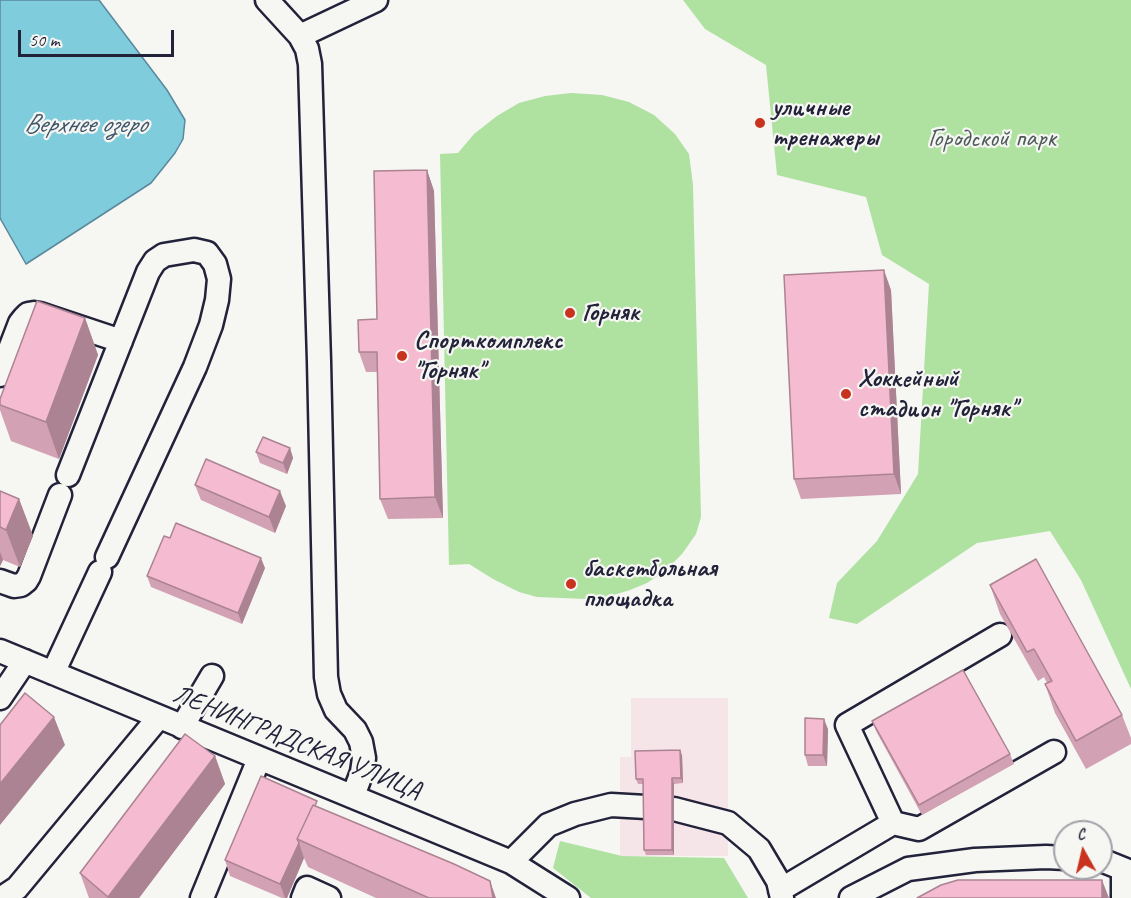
<!DOCTYPE html>
<html>
<head>
<meta charset="utf-8">
<style>
  body { margin:0 }
  #map { position:relative; width:1131px; height:898px; overflow:hidden; background:#f6f6f2; font-family:Caveat,sans-serif }
  canvas { display:block }
  .north { position:absolute; left:1053px; top:820px; width:60px; height:60px; box-sizing:border-box; background:#f6f6f2; border:2px solid #a1a1a9; border-radius:50%; rotate:352deg; font-size:16px; font-weight:700; line-height:24px; text-align:center; color:#22223b }
  .north::after { content:''; display:block; margin:auto; width:21px; height:27px; background:#c8321e; clip-path:polygon(50% 0,100% 100%,50% 72%,0 100%) }
  .scale { position:absolute; left:18px; top:30px; width:156px; height:27px; box-sizing:border-box; border:3px solid #22223b; border-top:0; padding-left:8px; font-size:18px; line-height:21px; white-space:nowrap; color:#22223b; -webkit-text-stroke:4px #f6f6f2; paint-order:stroke }
</style>
</head>
<body>
<div id="map">
<canvas width="1131" height="898"></canvas>
<div class="north">С</div>
<div class="scale">50 m</div>
</div>
<script>
const ctx = document.querySelector('canvas').getContext('2d');
ctx.lineJoin = 'round';
function paint(path, color) { ctx.fillStyle = color; ctx.fill(path, 'evenodd'); }
const toPath = rows => new Path2D(rows.map(r => 'M' + r).join(''));
function strokePath(path, color, width, dash) { ctx.strokeStyle = color; ctx.lineWidth = width; ctx.lineCap = dash ? 'butt' : 'round'; ctx.setLineDash(dash || []); ctx.stroke(path); }
function drawText(font, color, halo, rows, align = 'center') {
  ctx.font = font + ' Caveat,sans-serif'; ctx.lineWidth = 4.5; ctx.setLineDash([]); ctx.textBaseline = 'middle'; ctx.strokeStyle = halo; ctx.fillStyle = color; for (const [text, x, y, turn = 0] of rows) {
    ctx.save(); ctx.translate(x, y); ctx.rotate((+turn || 0) * Math.PI / 180); ctx.textAlign = isNaN(turn) ? turn : align; if (halo) ctx.strokeText(text, 0, 0); ctx.fillText(text, 0, 0); ctx.restore();
  }
}
const built = toPath([
  [631,698,728,698,728,856,620,856,620,757,631,757]
]);
const green = toPath([
  [683,0,1131,0,1131,689,1081,580,1050,531,977,543,857,624,829,618,837,583,877,541,918,474,929,284,882,255,866,197,777,175,766,65,705,29],
  [571,93,602,95,629,102,654,115,675,134,689,154,693,185,701,517,696,534,682,554,665,571,647,583,630,590,607,597,586,599,537,597,519,592,493,579,469,564,449,565,440,154,458,153,474,134,497,116,519,103,545,96],
  [560,841,622,856,724,858,748,898,591,898,553,868]
]);
const water = toPath([
  [0,0,99,0,167,90,185,120,183,139,175,153,151,183,26,264,0,218,0,0]
]);
const minor = toPath([
  [267,0,300,36,307,49,310,64,319,361,326,677,329,694,336,710,355,730,361,742,364,758,362,772,353,796],
  [300,36,376,0],
  [0,375,20,323,24,318,28,314,34,313,40,314,121,341],
  [68,475,148,272,155,261,164,255,194,250,207,253,215,264,219,279,217,300,211,325,195,367,107,557],
  [0,581,14,586,21,585,26,581,29,576,60,495],
  [0,651,511,862,568,898],
  [53,673,100,572],
  [0,698,25,661],
  [182,727,212,676],
  [674,809,728,823,759,849,778,881,782,898],
  [893,823,919,829,1054,752],
  [1101,860,1131,872],
  [511,862,548,825,575,814,611,805,646,807],
  [1123,869,1123,898],
  [780,890,893,823,847,725,1000,635],
  [2,898,17,888,159,717],
  [202,898,259,759],
  [303,898,307,888,329,898],
  [851,898,908,869,975,860,1046,857,1065,858]
]);
const wall = toPath([
  [427,170,434,191,443,518,388,519,380,499,377,372,366,372,359,352,377,319],
  [891,290,901,494,801,499,794,479],
  [85,318,98,355,59,459,11,441,0,410,0,399],
  [290,448,293,458,287,474,260,463,256,452],
  [195,485,286,506,275,533,201,500],
  [0,491,19,499,33,536,20,567,3,560,0,566],
  [265,568,242,624,151,587,147,576],
  [990,585,1122,715,1131,738,1131,744,1086,769,1055,713,1045,684,1047,683,1044,677,1038,681,1000,614],
  [872,721,1010,754,1014,764,922,815,876,731],
  [828,729,827,766,808,766,805,755],
  [682,755,683,783,674,784,674,855,646,855,644,850,643,784,638,784,636,779],
  [215,756,225,784,139,898,89,898,80,873],
  [320,808,496,898,376,898,308,867,304,858,287,898,282,898,230,876,225,860]
]);
const shadedWall = toPath([
  [427,170,434,191,443,518,435,497],
  [884,270,891,290,901,494,894,474],
  [85,318,98,355,59,459,46,422],
  [290,448,293,458,287,474,283,463],
  [280,491,286,506,275,533,269,517],
  [19,499,33,536,20,567,6,530],
  [0,552,3,560,0,566],
  [261,558,265,568,242,624,238,613],
  [54,717,65,745,0,825,0,784],
  [824,719,828,729,827,766,823,755],
  [680,750,682,755,683,783,681,778],
  [215,756,225,784,139,898,109,898,108,897],
  [672,778,674,784,674,855,672,850],
  [299,843,304,858,287,898,285,898,280,884],
  [1102,880,1109,898,1102,898],
  [490,881,496,898,493,898]
]);
const building = toPath([
  [427,170,435,497,380,499,377,352,359,352,358,320,377,319,374,171,427,170],
  [884,270,894,474,794,479,784,275,884,270],
  [37,301,85,318,46,422,0,405,0,399,37,301],
  [263,437,290,448,283,463,256,452,263,437],
  [206,459,280,491,269,517,195,485,206,459],
  [0,491,19,499,6,530,0,527,0,491],
  [176,523,261,558,238,613,147,576,164,536,170,538,176,523],
  [1036,559,1122,715,1076,741,1045,684,1052,681,1034,649,1027,652,990,585,1036,559],
  [963,670,1010,754,919,805,872,721,963,670],
  [25,693,54,717,0,784,0,725,25,693],
  [805,718,824,719,823,755,805,755,805,718],
  [185,734,215,756,108,897,80,873,185,734],
  [680,750,681,778,672,778,672,850,644,850,643,779,636,779,635,751,680,750],
  [261,776,317,801,315,806,313,805,297,839,299,843,280,884,225,860,261,776],
  [313,805,454,864,490,881,493,898,429,898,297,839,313,805],
  [958,880,1102,880,1102,898,917,898,941,885,958,880]
]);
const markers = [
  [760,123,6,"#c8321e"],
  [570,313,6,"#c8321e"],
  [402,356,6,"#c8321e"],
  [846,394,6,"#c8321e"],
  [571,584,6,"#c8321e"]
];
const poiNames = [
  ["уличные",772,108],
  ["тренажеры",772,138],
  ["Горняк",582,313],
  ["Спорткомплекс",414,341],
  ["\"Горняк\"",414,371],
  ["Хоккейный",858,379],
  ["стадион \"Горняк\"",858,409],
  ["баскетбольная",583,569],
  ["площадка",583,599]
];
const parkNames = [
  ["Городской парк",992,139]
];
const streetNames = [
  ["ЛЕНИНГРАДСКАЯ УЛИЦА",297,743,22]
];
const waterNames = [
  ["Верхнее озеро",85,125]
];
paint(built, '#f5e4e8');
paint(green, '#afe1a1');
paint(water, '#7fccdd');
strokePath(water, '#5a889c', 1.5);
strokePath(minor, '#22223b', 27);
strokePath(minor, '#f6f6f2', 22);
paint(wall, '#d2a1b4');
paint(shadedWall, '#ab8392');
paint(building, '#f4bbd1');
strokePath(building, '#ab8392', 1.5);
for (const [x, y, r, color] of markers) { const dot = new Path2D(); dot.arc(x, y, r, 0, 2 * Math.PI); ctx.fillStyle = color; ctx.fill(dot); strokePath(dot, '#f6f6f2', 2); }
drawText('bold 26px', '#22223b', '#f6f6f2', poiNames, 'left');
drawText('26px', '#4c5b5a', '#f6f6f2', parkNames);
drawText('26px', '#22223b', '#f6f6f2', streetNames);
drawText('italic 27px', '#3e556c', '#f6f6f2', waterNames);
</script>
</body>
</html>
